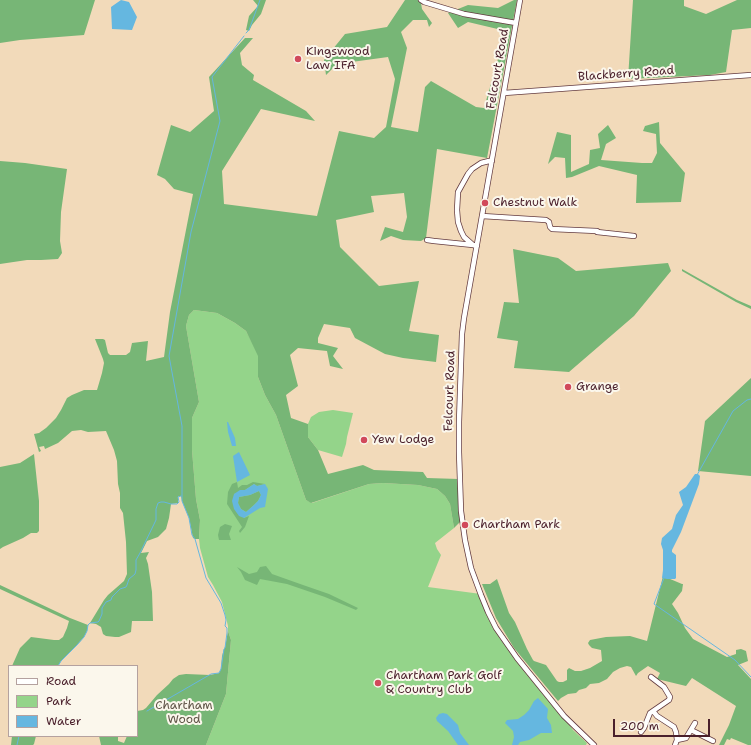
<!DOCTYPE html>
<html>
<head>
<meta charset="utf-8">
<style>
  body { margin:0 }
  #map { position:relative; width:751px; height:745px; overflow:hidden; background:#f2daba; font-family:"Shantell Sans",sans-serif }
  canvas { display:block }
  .legend { position:absolute; left:8px; top:665px; width:130px; height:72px; box-sizing:border-box; background:#fbf7ec; border:1px solid #b4a19f; margin:0; padding:5px 7px; list-style:none; font-size:12px; color:#4a1f2b }
  .legend li { display:flex; align-items:center; gap:8px; height:20px }
  .legend b { width:20px; border:1px solid #b4a19f }
  .scale { position:absolute; left:613px; top:719px; width:97px; height:18px; box-sizing:border-box; border:2px solid #4a1f2b; border-top:0; padding-left:5px; font-size:12px; line-height:14px; white-space:nowrap; color:#4a1f2b; -webkit-text-stroke:3px #fbf7ec; paint-order:stroke }
</style>
</head>
<body>
<div id="map">
<canvas width="751" height="745"></canvas>
<ul class="legend">
<li><b style="height:5px;background:#fff"></b>Road</li>
<li><b style="height:11px;background:#94d48a"></b>Park</li>
<li><b style="height:11px;background:#65b7e0"></b>Water</li>
</ul>
<div class="scale">200 m</div>
</div>
<script>
const ctx = document.querySelector('canvas').getContext('2d');
ctx.lineJoin = 'round';
function paint(path, color) { ctx.fillStyle = color; ctx.fill(path, 'evenodd'); }
const toPath = rows => new Path2D(rows.map(r => 'M' + r).join(''));
function strokePath(path, color, width, dash) { ctx.strokeStyle = color; ctx.lineWidth = width; ctx.lineCap = dash ? 'butt' : 'round'; ctx.setLineDash(dash || []); ctx.stroke(path); }
function drawText(font, color, halo, rows, align = 'center') {
  ctx.font = font + ' "Shantell Sans",sans-serif'; ctx.lineWidth = 4; ctx.setLineDash([]); ctx.textBaseline = 'middle'; ctx.strokeStyle = halo; ctx.fillStyle = color; for (const [text, x, y, turn = 0] of rows) {
    ctx.save(); ctx.translate(x, y); ctx.rotate((+turn || 0) * Math.PI / 180); ctx.textAlign = isNaN(turn) ? turn : align; if (halo) ctx.strokeText(text, 0, 0); ctx.fillText(text, 0, 0); ctx.restore();
  }
}
const green = toPath([
  [194,310,217,313,235,323,246,331,259,356,258,377,265,395,276,415,306,500,312,503,369,484,383,483,418,485,437,489,445,496,450,504,454,528,435,543,437,549,441,555,428,587,481,594,496,628,564,716,573,730,587,743,586,745,206,745,226,694,231,640,228,631,228,626,222,602,213,585,208,577,200,548,199,539,200,520,196,499,192,450,192,418,199,402,186,326,189,315],
  [333,410,353,413,347,437,346,444,342,457,318,450,308,437,308,424,311,417,319,412]
]);
const forest = toPath([
  [0,0,95,0,84,35,20,40,0,43],
  [253,0,266,0,261,14,252,25,249,31,246,30,249,16,258,6],
  [405,0,426,0,421,3,422,9,432,23,429,27,427,20,413,20,401,32,407,48,391,127,418,132,425,87,431,81,476,107,484,108,506,31,468,22,458,28,448,13,468,5,498,8,514,0,517,0,487,158,437,149,426,238,421,241,403,240,391,236,380,241,385,227,403,232,407,217,404,193,371,196,374,212,336,220,340,247,379,286,419,281,409,331,439,335,436,362,403,358,385,354,355,338,350,328,324,324,318,338,318,343,338,348,333,356,343,369,330,366,327,351,298,348,290,355,298,386,286,395,291,418,308,424,308,437,318,450,328,474,363,465,374,470,423,472,427,478,459,479,462,520,454,528,450,504,445,496,437,489,418,485,383,483,369,484,311,503,306,500,276,415,265,395,258,377,258,356,246,331,235,323,217,313,194,310,189,315,186,326,199,402,192,418,192,450,196,499,200,520,199,539,195,539,193,538,189,518,182,501,181,496,179,496,178,497,178,503,171,504,169,518,166,529,158,537,147,541,141,553,149,552,146,558,148,564,152,592,153,621,132,621,131,632,119,637,115,637,106,636,103,634,101,627,96,624,90,623,104,600,108,595,124,581,127,574,126,542,123,513,120,508,120,493,118,484,117,461,114,450,106,431,88,432,81,430,72,431,58,443,45,449,44,446,39,447,41,451,39,452,34,434,39,433,46,428,56,418,61,410,67,398,72,395,84,390,97,390,102,373,104,363,103,359,95,339,103,339,105,340,108,353,110,355,126,355,130,352,132,343,148,341,146,361,164,357,170,312,193,194,174,189,165,179,157,175,171,125,190,132,214,111,209,77,245,38,253,38,240,53,242,65,254,75,253,80,306,111,315,121,261,109,222,171,224,204,317,216,339,131,374,138,386,127,395,79,388,57,337,64,326,75,324,60,345,34,387,27],
  [633,0,684,0,684,6,706,14,737,0,751,0,751,28,732,30,726,72,710,75,628,79],
  [659,122,660,143,685,173,681,202,636,203,637,175,599,166,572,177,566,178,565,158,555,157,548,164,557,132,571,135,571,172,589,164,590,150,600,148,598,134,608,125,616,138,606,144,601,160,642,163,652,163,657,153,656,134,643,131,645,126],
  [0,161,25,163,67,169,61,212,60,241,62,253,58,259,41,260,27,260,0,264],
  [513,249,558,258,576,271,668,263,671,271,634,316,569,372,514,368,518,341,497,338,504,302,519,303],
  [682,269,737,300,751,306,751,309,736,302,682,271],
  [751,378,751,476,698,471,705,421],
  [34,454,39,501,39,531,37,533,31,533,23,538,3,547,0,549,0,467,20,463],
  [237,482,238,488,242,485,247,485,253,482,265,484,257,486,254,484,245,490,234,494,244,518,249,516,245,527,240,533,239,531,242,527,227,504,228,492,232,484],
  [259,491,261,495,258,501,254,505,246,512,241,509,238,503,239,497,250,495],
  [225,524,232,526,229,534,231,540,219,540,218,535,220,527],
  [266,566,272,574,303,585,329,594,358,608,356,610,325,597,287,584,260,579,257,585,245,580,241,572,237,567,249,574,257,572,260,567],
  [663,576,682,584,683,584,682,591,672,604,678,613,685,628,693,639,727,657,736,654,736,650,741,649,746,651,748,661,738,665,751,679,751,745,748,745,731,738,730,740,727,739,724,745,719,745,729,725,736,706,692,678,686,686,657,679,660,673,648,666,638,673,636,676,631,667,627,666,620,668,613,672,607,679,599,683,590,684,586,688,579,690,576,693,568,694,561,698,558,701,514,648,496,618,482,584,490,584,497,579,509,613,515,622,527,649,533,660,534,661,546,665,557,681,559,682,563,682,567,680,567,670,569,668,575,671,581,671,590,668,602,661,601,650,592,648,589,645,588,643,590,640,606,637,630,636,647,641],
  [0,585,70,618,88,625,87,631,84,637,77,645,61,661,58,666,12,666,20,648,31,637,54,640,59,640,63,637,67,628,69,621,0,589],
  [228,631,231,640,226,694,206,745,101,745,99,736,118,736,118,741,124,743,127,736,137,736,137,711,143,710,146,708,157,695,169,684,173,679,179,675,186,674,210,675,219,673,221,669,222,656,224,649,225,647],
  [12,736,36,736,34,744,33,745,11,745]
]);
const water = toPath([
  [121,0,129,2,137,17,132,30,112,29,111,7],
  [227,422,228,422,235,438,236,446,232,446,228,432],
  [239,452,250,475,237,482,233,456],
  [695,474,698,474,700,476,699,484,681,532,672,550,672,552,676,555,676,578,675,579,667,579,662,578,663,570,663,550,661,544,662,538,672,529,676,515,683,505,679,492,686,487],
  [254,484,257,486,265,484,268,489,265,507,260,508,244,518,239,516,234,509,232,501,234,494,240,490,245,490],
  [259,491,261,495,258,501,254,505,246,512,241,509,238,503,239,497,250,495],
  [538,698,548,709,547,718,551,725,552,733,541,733,529,740,520,742,518,745,512,745,514,737,513,731,505,723,507,720,518,719,524,715,529,710,534,701],
  [443,713,447,714,458,725,460,733,469,745,458,745,448,731,437,721,436,718,439,714]
]);
const stream = toPath([
  [246,33,249,30,260,0],
  [697,475,733,411,747,400,751,399],
  [664,578,654,604,735,660,751,677],
  [58,666,61,661,77,645,84,637,87,631,88,625,90,623,98,622,99,621,102,614,102,608,106,602,111,600,112,597,120,589,126,587,127,585,129,579,135,574,136,570,136,560,140,553,156,520,156,509,158,503,161,502,164,502,171,504,177,504,179,502,178,497,181,496],
  [147,711,211,674,219,673,221,669,224,649,225,648,227,633,227,628,225,626,226,620,225,615,221,603,206,578,195,539,192,535,189,518,182,501,182,426,169,356,191,232,220,121,212,77,244,36],
  [17,745,19,736]
]);
const minor = toPath([
  [421,0,424,2,464,14,516,23],
  [520,0,464,318,462,334,459,422,459,452,461,511,465,540,471,568,481,595,488,612,496,628,517,658,564,716,594,745],
  [504,93,751,75],
  [482,216,546,220,549,222,550,227,552,229,597,231,597,232,634,236],
  [427,240,434,241,473,245],
  [477,246,473,245,464,237,461,231,458,222,457,210,458,192,468,174,472,169,481,163,489,161,492,161],
  [653,711,657,716,674,727,676,732,677,740,675,745],
  [691,730,713,741],
  [641,732,644,728,650,713,669,700,670,697,664,687,651,677],
  [677,740,686,738,695,723]
]);
const markers = [
  [298,59,4,"#d1495b"],
  [485,203,4,"#d1495b"],
  [568,387,4,"#d1495b"],
  [364,440,4,"#d1495b"],
  [465,525,4,"#d1495b"],
  [378,683,4,"#d1495b"]
];
const poiNames = [
  ["Kingswood",306,52],
  ["Law IFA",306,66],
  ["Chestnut Walk",493,203],
  ["Grange",576,387],
  ["Yew Lodge",372,440],
  ["Chartham Park",473,525],
  ["Chartham Park Golf",386,676],
  ["& Country Club",386,690]
];
const streetNames = [
  ["Felcourt Road",498,69,-80],
  ["Blackberry Road",626,74,-4],
  ["Felcourt Road",450,391,-88]
];
const parkNames = [
  ["Chartham",184,706],
  ["Wood",184,720]
];
paint(green, '#94d48a');
paint(forest, '#77b676');
paint(water, '#65b7e0');
strokePath(stream, '#65b7e0', 1);
strokePath(minor, '#633b40', 6);
strokePath(minor, '#fff', 4.5);
for (const [x, y, r, color] of markers) { const dot = new Path2D(); dot.arc(x, y, r, 0, 2 * Math.PI); ctx.fillStyle = color; ctx.fill(dot); strokePath(dot, '#fbf7ec', 1.5); }
drawText('12px', '#4a1f2b', '#fbf7ec', poiNames, 'left');
drawText('12px', '#4a1f2b', '#fbf7ec', streetNames);
drawText('12px', '#605548', '#fbf7ec', parkNames);
</script>
</body>
</html>
